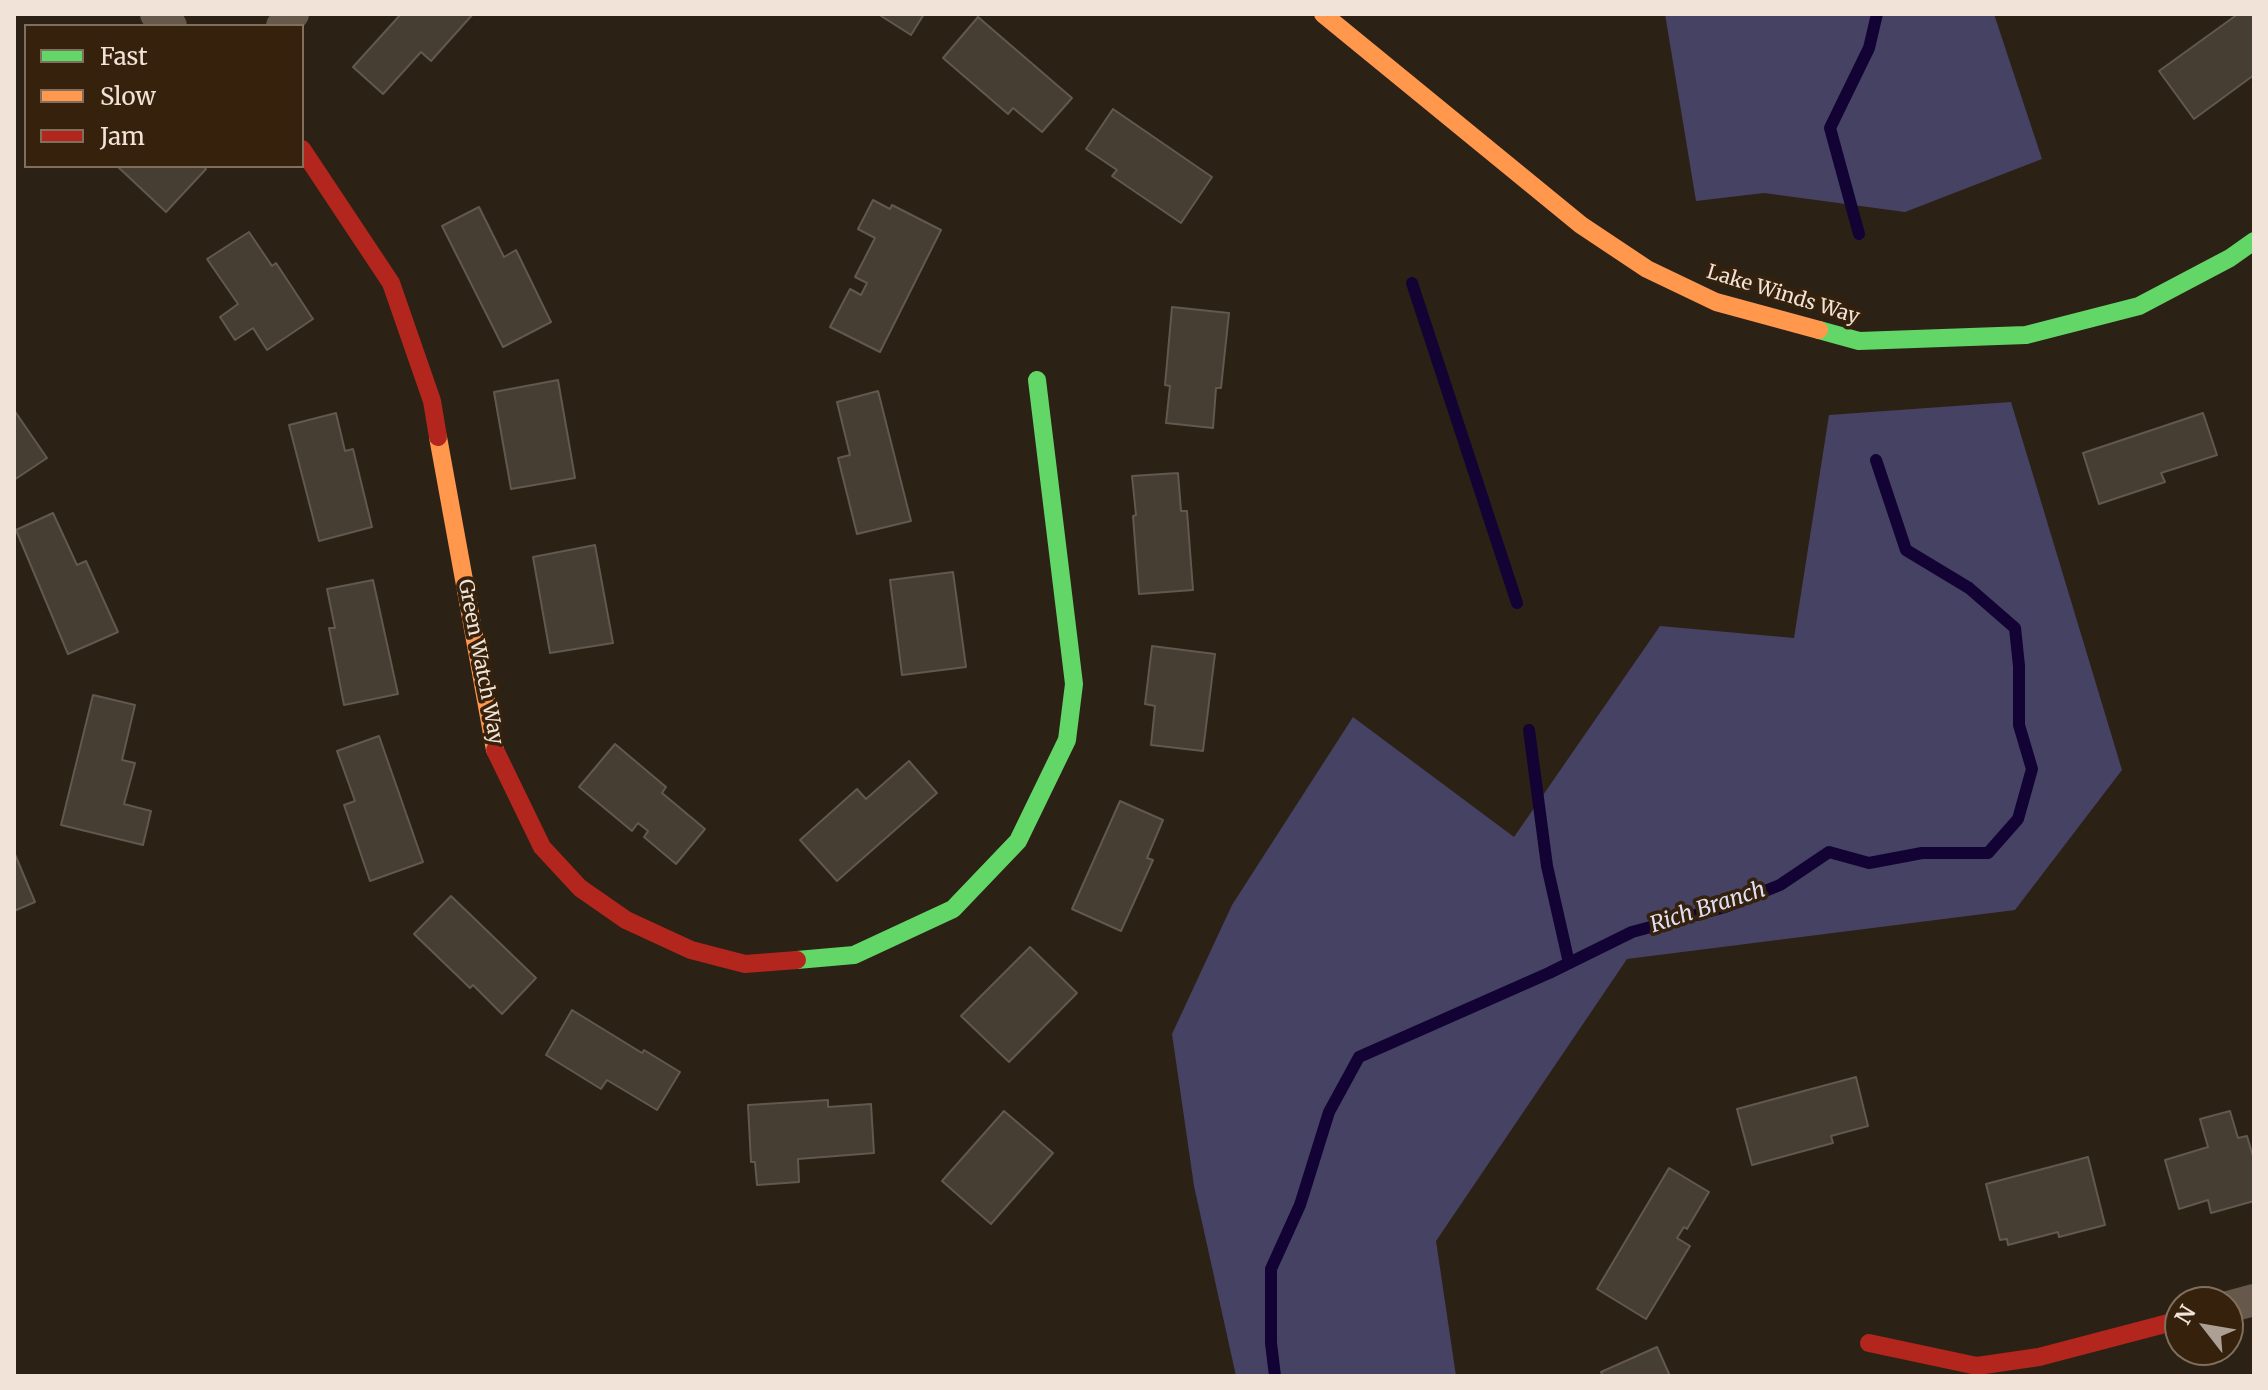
<!DOCTYPE html>
<html>
<head>
<meta charset="utf-8">
<style>
  body { margin:0 }
  #map { position:relative; width:2268px; height:1390px; overflow:hidden; background:#2c2115; font-family:Merriweather,serif }
  canvas { display:block }
  .frame { position:absolute; inset:0; border:16px solid #f1e3d7; pointer-events:none }
  .legend { position:absolute; left:24px; top:24px; width:280px; height:144px; box-sizing:border-box; background:#35210c; border:2px solid #806f5d; margin:0; padding:10px 14px; list-style:none; font-size:24px; color:#f1e3d7 }
  .legend li { display:flex; align-items:center; gap:16px; height:40px }
  .legend b { width:40px; border:2px solid #806f5d }
  .north { position:absolute; left:2164px; top:1286px; width:80px; height:80px; box-sizing:border-box; background:#35210c; border:2px solid #806f5d; border-radius:50%; rotate:301deg; font-size:22px; font-weight:700; line-height:32px; text-align:center; color:#f1e3d7 }
  .north::after { content:''; display:block; margin:auto; width:28px; height:36px; background:#ac9f93; clip-path:polygon(50% 0,100% 100%,50% 72%,0 100%) }
</style>
</head>
<body>
<div id="map">
<canvas width="2268" height="1390"></canvas>
<div class="frame"></div>
<ul class="legend">
<li><b style="height:10px;background:#63d668"></b>Fast</li>
<li><b style="height:10px;background:#ff974d"></b>Slow</li>
<li><b style="height:10px;background:#b3261e"></b>Jam</li>
</ul>
<div class="north">N</div>
</div>
<script>
const ctx = document.querySelector('canvas').getContext('2d');
ctx.lineJoin = 'round';
function paint(path, color) { ctx.fillStyle = color; ctx.fill(path, 'evenodd'); }
const toPath = rows => new Path2D(rows.map(r => 'M' + r).join(''));
function strokePath(path, color, width, dash) { ctx.strokeStyle = color; ctx.lineWidth = width; ctx.lineCap = dash ? 'butt' : 'round'; ctx.setLineDash(dash || []); ctx.stroke(path); }
function drawText(font, color, halo, rows, align = 'center') {
  ctx.font = font + ' Merriweather,serif'; ctx.lineWidth = 7; ctx.setLineDash([]); ctx.textBaseline = 'middle'; ctx.strokeStyle = halo; ctx.fillStyle = color; for (const [text, x, y, turn = 0] of rows) {
    ctx.save(); ctx.translate(x, y); ctx.rotate((+turn || 0) * Math.PI / 180); ctx.textAlign = isNaN(turn) ? turn : align; if (halo) ctx.strokeText(text, 0, 0); ctx.fillText(text, 0, 0); ctx.restore();
  }
}
const green = toPath([
  [1665,14,1994,14,2042,159,1905,212,1764,193,1696,201],
  [2011,402,2122,770,2015,910,1627,959,1436,1241,1456,1376,1236,1376,1194,1186,1172,1034,1232,905,1353,717,1514,837,1660,626,1794,638,1829,415]
]);
const stream = toPath([
  [1859,234,1830,128,1869,48,1877,14],
  [1412,283,1517,603],
  [1529,730,1547,866,1569,963],
  [1275,1376,1271,1343,1271,1269,1300,1205,1329,1112,1359,1057,1549,973,1632,932,1725,907,1780,885,1829,852,1869,863,1922,853,1988,853,2018,819,2032,769,2019,725,2019,666,2015,628,1969,588,1906,550,1876,460]
]);
const building = toPath([
  [401,14,473,14,431,61,421,52,383,94,353,67,401,14],
  [878,14,924,14,911,35,878,14],
  [2238,14,2254,14,2254,75,2194,119,2159,71,2238,14],
  [978,17,1072,98,1042,132,1013,108,1008,114,943,58,978,17],
  [1113,109,1212,177,1181,223,1112,176,1117,170,1086,149,1113,109],
  [117,166,203,166,206,169,166,212,117,166],
  [873,200,890,209,892,205,941,230,880,352,830,327,850,289,861,295,867,283,855,277,875,238,858,229,873,200],
  [479,207,504,257,516,250,551,322,503,347,442,226,479,207],
  [249,232,272,266,276,263,313,319,267,350,253,328,235,340,220,317,238,304,207,259,249,232],
  [1172,307,1229,313,1221,388,1216,388,1213,428,1166,423,1170,386,1165,385,1172,307],
  [558,380,575,478,511,489,494,392,558,380],
  [878,391,911,521,857,534,838,458,850,455,837,402,878,391],
  [14,410,47,458,14,480,14,410],
  [336,413,345,451,353,449,372,527,319,541,289,425,336,413],
  [2203,413,2217,455,2161,473,2165,482,2099,504,2083,453,2203,413],
  [1178,473,1181,511,1187,511,1193,590,1139,594,1133,516,1136,515,1132,476,1178,473],
  [53,513,77,565,86,561,118,632,68,654,16,530,53,513],
  [595,545,613,643,550,653,533,557,595,545],
  [953,572,966,667,902,675,890,580,953,572],
  [373,580,398,694,344,705,329,628,335,628,327,589,373,580],
  [1152,646,1215,654,1203,751,1151,745,1155,706,1145,704,1152,646],
  [93,695,135,705,122,760,135,763,124,804,151,811,143,845,61,825,93,695],
  [379,736,423,862,370,881,344,805,355,801,337,751,379,736],
  [615,744,666,787,662,793,705,829,676,864,644,837,648,831,638,823,632,831,579,787,615,744],
  [909,761,937,793,837,881,800,840,857,789,866,799,909,761],
  [1120,801,1163,820,1147,858,1153,860,1121,931,1072,909,1120,801],
  [14,852,35,902,14,911,14,852],
  [451,896,536,978,502,1014,473,985,470,988,414,934,451,896],
  [1030,947,1077,993,1009,1062,961,1016,1030,947],
  [572,1010,642,1053,644,1050,680,1072,657,1110,607,1080,601,1089,546,1055,572,1010],
  [1856,1077,1868,1126,1831,1136,1833,1143,1752,1165,1737,1109,1856,1077],
  [828,1100,828,1107,871,1104,874,1153,798,1159,799,1182,757,1185,755,1162,751,1162,748,1105,828,1100],
  [1004,1111,1053,1153,991,1224,942,1181,1004,1111],
  [2230,1111,2238,1138,2247,1136,2254,1160,2254,1201,2211,1213,2208,1200,2179,1209,2165,1160,2208,1147,2200,1119,2230,1111],
  [2088,1157,2105,1225,2059,1237,2058,1232,2008,1245,2007,1239,2000,1240,1986,1184,2088,1157],
  [1669,1168,1709,1192,1687,1229,1684,1227,1677,1238,1690,1246,1646,1319,1597,1289,1669,1168],
  [1657,1347,1670,1376,1603,1376,1601,1372,1657,1347]
]);
const street = toPath([
  [156,14,171,26],
  [282,26,293,14],
  [2228,1307,2254,1300]
]);
const fast = toPath([
  [1819,330,1859,341,2026,335,2139,306,2230,258,2254,241],
  [797,960,854,955,953,909,1018,841,1067,740,1074,684,1037,380]
]);
const slow = toPath([
  [1323,14,1581,225,1647,269,1716,302,1819,330],
  [438,437,495,750]
]);
const jam = toPath([
  [302,149,391,283,432,401,438,437],
  [495,750,542,847,580,888,626,920,691,950,745,964,797,960],
  [1869,1343,1977,1366,2039,1357,2180,1320]
]);
const streetNames = [
  ["Lake Winds Way",1783,295,17],
  ["Green Watch Way",480,662,79]
];
const waterNames = [
  ["Rich Branch",1708,908,-18]
];
paint(green, '#454264');
strokePath(stream, '#120334', 12);
paint(building, '#463d33');
strokePath(building, '#61584e', 2);
strokePath(street, '#66584b', 32);
strokePath(fast, '#63d668', 18);
strokePath(slow, '#ff974d', 18);
strokePath(jam, '#b3261e', 18);
drawText('20px', '#f1e3d7', '#35210c', streetNames);
drawText('italic 22px', '#dfdff3', '#35210c', waterNames);
</script>
</body>
</html>
